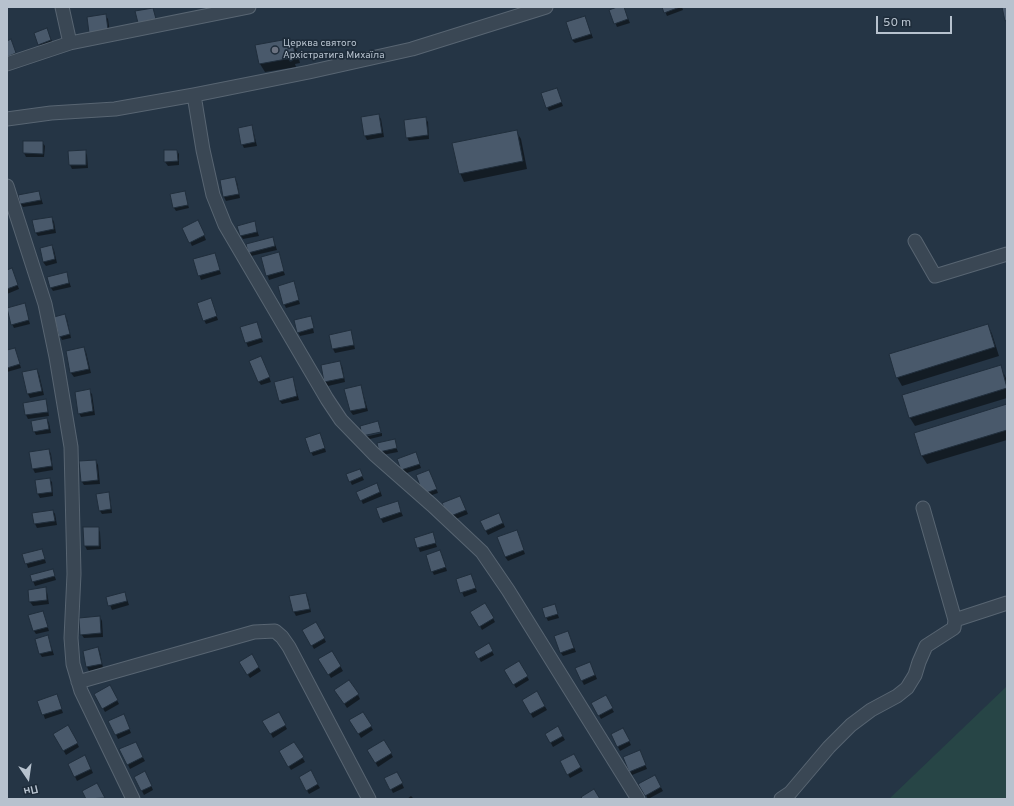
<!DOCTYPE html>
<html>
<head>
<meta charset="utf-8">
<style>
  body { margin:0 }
  #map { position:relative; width:1014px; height:806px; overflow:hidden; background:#253545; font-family:Overpass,sans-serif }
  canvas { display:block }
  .frame { position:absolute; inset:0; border:8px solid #b7c2ce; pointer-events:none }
  .north { position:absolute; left:8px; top:758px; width:40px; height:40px; -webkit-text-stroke:3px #1e2c3a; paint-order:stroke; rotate:167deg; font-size:11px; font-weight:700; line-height:16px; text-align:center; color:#b7c2ce }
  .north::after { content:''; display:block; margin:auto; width:14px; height:18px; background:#b7c2ce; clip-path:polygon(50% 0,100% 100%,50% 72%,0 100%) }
  .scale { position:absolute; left:876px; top:16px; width:76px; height:18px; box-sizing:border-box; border:2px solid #b7c2ce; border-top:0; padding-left:5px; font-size:12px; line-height:14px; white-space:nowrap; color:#b7c2ce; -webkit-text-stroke:3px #1e2c3a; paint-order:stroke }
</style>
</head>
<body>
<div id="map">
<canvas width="1014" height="806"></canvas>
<div class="frame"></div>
<div class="north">Пн</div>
<div class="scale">50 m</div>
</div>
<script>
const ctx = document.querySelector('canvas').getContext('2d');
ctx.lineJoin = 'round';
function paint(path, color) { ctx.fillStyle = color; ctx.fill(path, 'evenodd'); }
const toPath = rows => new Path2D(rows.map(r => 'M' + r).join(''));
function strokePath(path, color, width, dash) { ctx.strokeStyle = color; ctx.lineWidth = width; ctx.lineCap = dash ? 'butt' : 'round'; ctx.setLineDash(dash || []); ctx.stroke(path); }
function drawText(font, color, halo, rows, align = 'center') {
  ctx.font = font + ' Overpass,sans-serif'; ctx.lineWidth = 3.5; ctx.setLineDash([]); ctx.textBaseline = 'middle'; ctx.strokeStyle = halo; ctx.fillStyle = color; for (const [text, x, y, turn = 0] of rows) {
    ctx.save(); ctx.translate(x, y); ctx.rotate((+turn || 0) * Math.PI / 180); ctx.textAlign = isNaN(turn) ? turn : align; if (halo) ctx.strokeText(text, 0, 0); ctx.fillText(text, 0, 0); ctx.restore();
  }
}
const green = toPath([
  [1007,686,1007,799,889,799]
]);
const shadow = toPath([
  [620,7,623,7,630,23,617,27,610,11],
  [663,7,682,7,683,10,667,16],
  [105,15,108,19,110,33,90,32],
  [585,17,593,38,575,43,572,40],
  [47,29,53,44,41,48,38,44],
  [288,40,289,44,293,43,297,51,300,63,295,64,296,67,265,72,260,64,257,46],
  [558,93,563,106,549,111,547,107],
  [379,116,381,119,384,137,367,140,365,136,362,118],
  [425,118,428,122,429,139,409,141,407,137],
  [251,126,253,130,257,146,244,148,242,144],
  [516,131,521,139,527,169,464,182,460,173],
  [42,142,45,146,44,157,26,157,24,153],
  [85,151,87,155,88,168,72,169,70,165,69,152],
  [165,151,177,151,179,154,179,165,168,166,165,162],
  [235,179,237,182,240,198,226,201,224,197,221,181],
  [39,192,43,204,23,207,21,204],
  [184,192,189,208,176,211,174,208],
  [52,218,54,222,56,233,38,236,36,233],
  [254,222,259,236,243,239,241,236],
  [200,226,206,240,192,246,190,242],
  [273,238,277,250,251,256,249,252],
  [52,246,54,250,57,263,46,266,43,262],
  [214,254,221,274,201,280,194,259],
  [278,254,285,275,269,280,262,258],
  [7,271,13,273,19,289,7,294],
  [66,273,71,287,53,291,51,288],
  [293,282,300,304,286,308,284,304],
  [211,299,218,320,206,324,204,320],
  [24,304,30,324,14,328,12,324],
  [65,316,67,319,71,338,62,340,60,336],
  [311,319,314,333,300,336,298,332],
  [988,325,992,334,999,356,902,386,897,377],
  [258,327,263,342,248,347,241,328],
  [350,331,352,335,355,349,335,353,333,349],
  [84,348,86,352,91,373,74,377,71,373],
  [15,349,21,368,7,372,7,351],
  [263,361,271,382,261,385,259,382],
  [339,362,342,366,345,382,328,386,325,382,322,366],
  [1000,366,1007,380,1007,398,915,426,910,418,903,395],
  [37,370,39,374,44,395,30,398,28,394,23,373],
  [292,378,294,382,299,400,282,404,279,400],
  [360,386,362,390,368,411,353,415,350,411,345,390],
  [89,391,92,394,95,415,81,417,79,413],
  [45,400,47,404,49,416,28,419,26,415],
  [1007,406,1007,440,927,464,922,456],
  [47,419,49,423,51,433,36,435,34,431],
  [382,433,382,436,366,440,364,437],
  [322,438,326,452,313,456,311,452],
  [394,441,398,452,382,455,380,451],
  [49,450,51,454,53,470,35,473,33,469],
  [417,457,421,468,404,474,398,459],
  [96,461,98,465,100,484,84,485,82,482],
  [429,471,438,493,426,497],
  [361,474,364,480,352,485,347,475],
  [49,479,52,482,53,496,40,498,38,494,36,480],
  [379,488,382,496,363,504,361,500],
  [108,493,110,497,112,513,102,514,100,511],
  [460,497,468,514,451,521,449,517],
  [397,503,403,516,383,523,381,519],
  [53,511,55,514,57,525,37,528,35,524,33,514],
  [501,518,505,527,488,535,481,522],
  [98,528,100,532,101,549,87,550,85,546],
  [432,533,437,547,420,552,415,538],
  [518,535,525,554,508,561,505,557],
  [42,550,46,563,28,568,24,555],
  [442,555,447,571,434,575,432,571],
  [54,574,56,580,35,586,31,576],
  [473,579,477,592,464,597,457,580],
  [45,588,47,592,49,604,33,606,30,602,29,591],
  [125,593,129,605,112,610,107,597],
  [306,594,308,598,311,612,296,616,294,612,290,597],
  [485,604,495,622,482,630,472,612],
  [556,609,559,618,548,621,546,617],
  [43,612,49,631,36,634,34,631],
  [100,617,102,621,103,637,84,638,81,634],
  [316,623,326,642,314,649,303,630],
  [568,632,576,652,563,656,561,653],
  [48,637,54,655,42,657,40,654],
  [488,644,494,655,481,662,475,652],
  [98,648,100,652,103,668,89,671,87,667],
  [332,652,343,671,331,678,320,660],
  [251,655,261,671,250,678,240,662],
  [519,662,529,680,516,688,505,670],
  [592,667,597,679,584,685,582,681],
  [110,687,119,704,105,712,95,694],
  [537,693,547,710,533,718,523,700],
  [338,694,358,695,360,699,347,708],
  [57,696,63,713,45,719,39,701],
  [605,697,614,712,601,719,592,703],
  [278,713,287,729,273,738,264,721],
  [363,713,373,730,361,738,351,720],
  [125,719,131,733,118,739,110,721],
  [68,726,79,747,66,755,54,734],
  [558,728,565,740,553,747,546,734],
  [623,729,631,745,620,751,612,735],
  [384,741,393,757,378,767,368,750],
  [294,743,305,762,291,770,280,752],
  [137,747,145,761,130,769,121,750],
  [573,755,583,771,570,778,561,762],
  [641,755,647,769,632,775,630,771],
  [87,760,93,773,77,781,69,764],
  [310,772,320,788,309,794,300,778],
  [147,776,153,790,144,795,135,777],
  [399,777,404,788,393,793,391,789],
  [655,777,663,791,648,799,640,784],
  [96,785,104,799,87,799,83,791],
  [411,796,414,799,407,799]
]);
const building = toPath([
  [617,7,624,7,628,19,614,24,609,10,617,7],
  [662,7,680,7,664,13,662,7],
  [1002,7,1007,7,1007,20,1005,21,1002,7],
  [153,8,156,19,138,23,135,11,153,8],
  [106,14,108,30,89,33,87,17,106,14],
  [585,16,591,34,572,40,566,22,585,16],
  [47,28,51,40,38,45,34,33,47,28],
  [11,39,16,53,7,57,7,41,11,39],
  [288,39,289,43,293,42,295,55,291,55,292,58,259,64,255,45,288,39],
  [557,88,562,102,546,108,541,93,557,88],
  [379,114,382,133,364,136,361,117,379,114],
  [426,117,428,135,406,138,404,120,426,117],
  [252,125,255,142,241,145,238,128,252,125],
  [517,130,523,161,459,174,452,143,517,130],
  [23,141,43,141,43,154,23,153,23,141],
  [86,150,86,165,69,165,68,151,86,150],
  [164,150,177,150,178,161,164,162,164,150],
  [235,177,239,194,223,197,220,180,235,177],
  [39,191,41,200,20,204,18,195,39,191],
  [185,191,188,205,173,208,170,194,185,191],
  [52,217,54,229,35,233,32,220,52,217],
  [198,220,205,235,189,243,182,228,198,220],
  [255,221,257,232,240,236,237,226,255,221],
  [273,237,275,246,248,253,246,244,273,237],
  [52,245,55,259,43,262,40,248,52,245],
  [279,252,284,271,266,276,261,257,279,252],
  [215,253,220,270,198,276,193,259,215,253],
  [12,268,18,285,7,289,7,270,12,268],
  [67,272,69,283,50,288,47,277,67,272],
  [294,281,299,300,283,305,278,286,294,281],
  [211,298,217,316,203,321,197,303,211,298],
  [25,303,29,320,11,325,7,308,25,303],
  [65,314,70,334,59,337,54,317,65,314],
  [311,316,314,328,297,333,294,320,311,316],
  [257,322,262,338,245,343,240,327,257,322],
  [988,324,995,347,896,378,889,354,988,324],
  [351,330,354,345,332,349,329,335,351,330],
  [84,347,89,369,70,373,66,351,84,347],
  [15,348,20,364,7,368,7,350,15,348],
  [261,356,270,377,258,382,249,361,261,356],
  [340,361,344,378,324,382,321,365,340,361],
  [1001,365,1007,388,909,418,902,395,1001,365],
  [37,369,42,391,27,394,22,372,37,369],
  [293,377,297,396,279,401,274,382,293,377],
  [361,385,366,408,350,411,344,389,361,385],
  [90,389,93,411,78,414,75,392,90,389],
  [46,399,48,412,25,415,23,403,46,399],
  [1007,404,1007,430,921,456,914,433,1007,404],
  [47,418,49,429,33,432,31,421,47,418],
  [378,421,381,432,362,436,360,426,378,421],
  [320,433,325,448,310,453,305,438,320,433],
  [395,439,397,448,379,452,377,443,395,439],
  [49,449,52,466,32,469,29,452,49,449],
  [416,452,420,464,401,470,397,459,416,452],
  [96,460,98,480,81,482,79,461,96,460],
  [360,469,363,476,349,482,346,474,360,469],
  [429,470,437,489,423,494,416,475,429,470],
  [50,478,52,492,37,494,35,480,50,478],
  [377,483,380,492,360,501,356,492,377,483],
  [109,492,111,509,99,511,96,494,109,492],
  [460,496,466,510,448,517,442,503,460,496],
  [398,501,401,512,380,519,376,508,398,501],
  [53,510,55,521,34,524,32,513,53,510],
  [499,513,503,523,485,531,480,521,499,513],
  [83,527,99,527,99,546,84,546,83,527],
  [517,530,524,550,505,557,497,537,517,530],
  [433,532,436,543,417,548,414,538,433,532],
  [42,549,45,559,25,564,22,554,42,549],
  [440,550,446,567,431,572,426,555,440,550],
  [53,569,55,576,32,582,30,575,53,569],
  [471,574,476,588,460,593,456,579,471,574],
  [46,587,47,600,29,602,28,590,46,587],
  [125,592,127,601,108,606,106,597,125,592],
  [306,593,310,609,293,612,289,596,306,593],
  [485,603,494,618,479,627,470,612,485,603],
  [555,604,558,614,545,618,542,608,555,604],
  [43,611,48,627,33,631,28,615,43,611],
  [100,616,101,633,80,635,79,618,100,616],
  [316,622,325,638,311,646,302,630,316,622],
  [568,631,574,648,560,653,554,636,568,631],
  [48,635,52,651,39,654,35,639,48,635],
  [489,643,493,651,478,659,474,652,489,643],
  [98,647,102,664,86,667,83,651,98,647],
  [332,651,341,666,328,675,318,659,332,651],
  [252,654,259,667,247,675,239,662,252,654],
  [519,661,528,676,513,685,504,670,519,661],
  [590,662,595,675,581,681,575,668,590,662],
  [349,680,359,694,344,704,334,690,349,680],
  [110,685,118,700,102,709,94,694,110,685],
  [537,691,545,706,530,714,522,700,537,691],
  [57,694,62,709,42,715,37,701,57,694],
  [606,695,613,708,598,716,591,703,606,695],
  [279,712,286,725,270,734,262,721,279,712],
  [363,712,372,726,358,734,349,720,363,712],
  [124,714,130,729,115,735,108,721,124,714],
  [68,725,78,743,63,751,53,734,68,725],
  [558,726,563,736,550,743,545,734,558,726],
  [623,728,630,741,617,747,611,734,623,728],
  [384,740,392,753,375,763,367,750,384,740],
  [136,742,143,757,127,765,119,749,136,742],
  [294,742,304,757,288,767,279,751,294,742],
  [640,750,646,765,629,772,623,757,640,750],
  [574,754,581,767,567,775,560,761,574,754],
  [85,755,91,769,74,777,68,764,85,755],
  [311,770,318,784,306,791,299,777,311,770],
  [145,771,152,786,141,791,134,777,145,771],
  [397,772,403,783,390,790,384,778,397,772],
  [655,775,661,787,645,796,638,784,655,775],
  [97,783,105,798,86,799,82,791,97,783],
  [594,789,600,799,583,799,581,797,594,789]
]);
const minor = toPath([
  [62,7,70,43],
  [7,64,70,43,249,7],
  [194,95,203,150,213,195,225,225,327,399,341,420,374,454,432,505,482,552,508,590,638,799],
  [7,119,51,113,115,109,194,95,309,72,412,49,546,7],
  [7,186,45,304,56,357,71,447,74,574,71,638,73,664,81,691,133,799],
  [915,241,935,276,1007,254],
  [923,508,955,620,1007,603],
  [78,682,254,632,275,631,282,637,289,647,369,799],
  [781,799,790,793,829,747,851,725,871,710,897,696,907,688,915,675,919,662,926,646,954,628,955,620]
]);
const markers = [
  [275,50,4,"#6b7280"]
];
const poiNames = [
  ["Церква святого",283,44],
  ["Архістратига Михаїла",283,56]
];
paint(green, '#274546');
paint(shadow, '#0007');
paint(building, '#49596b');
strokePath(building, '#202e3c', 1);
strokePath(minor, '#586572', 15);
strokePath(minor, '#3a4754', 13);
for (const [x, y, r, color] of markers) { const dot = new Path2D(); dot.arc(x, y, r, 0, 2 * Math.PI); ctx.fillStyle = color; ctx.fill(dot); strokePath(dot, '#1e2c3a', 1.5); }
drawText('10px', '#b7c2ce', '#1e2c3a', poiNames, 'left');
</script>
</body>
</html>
